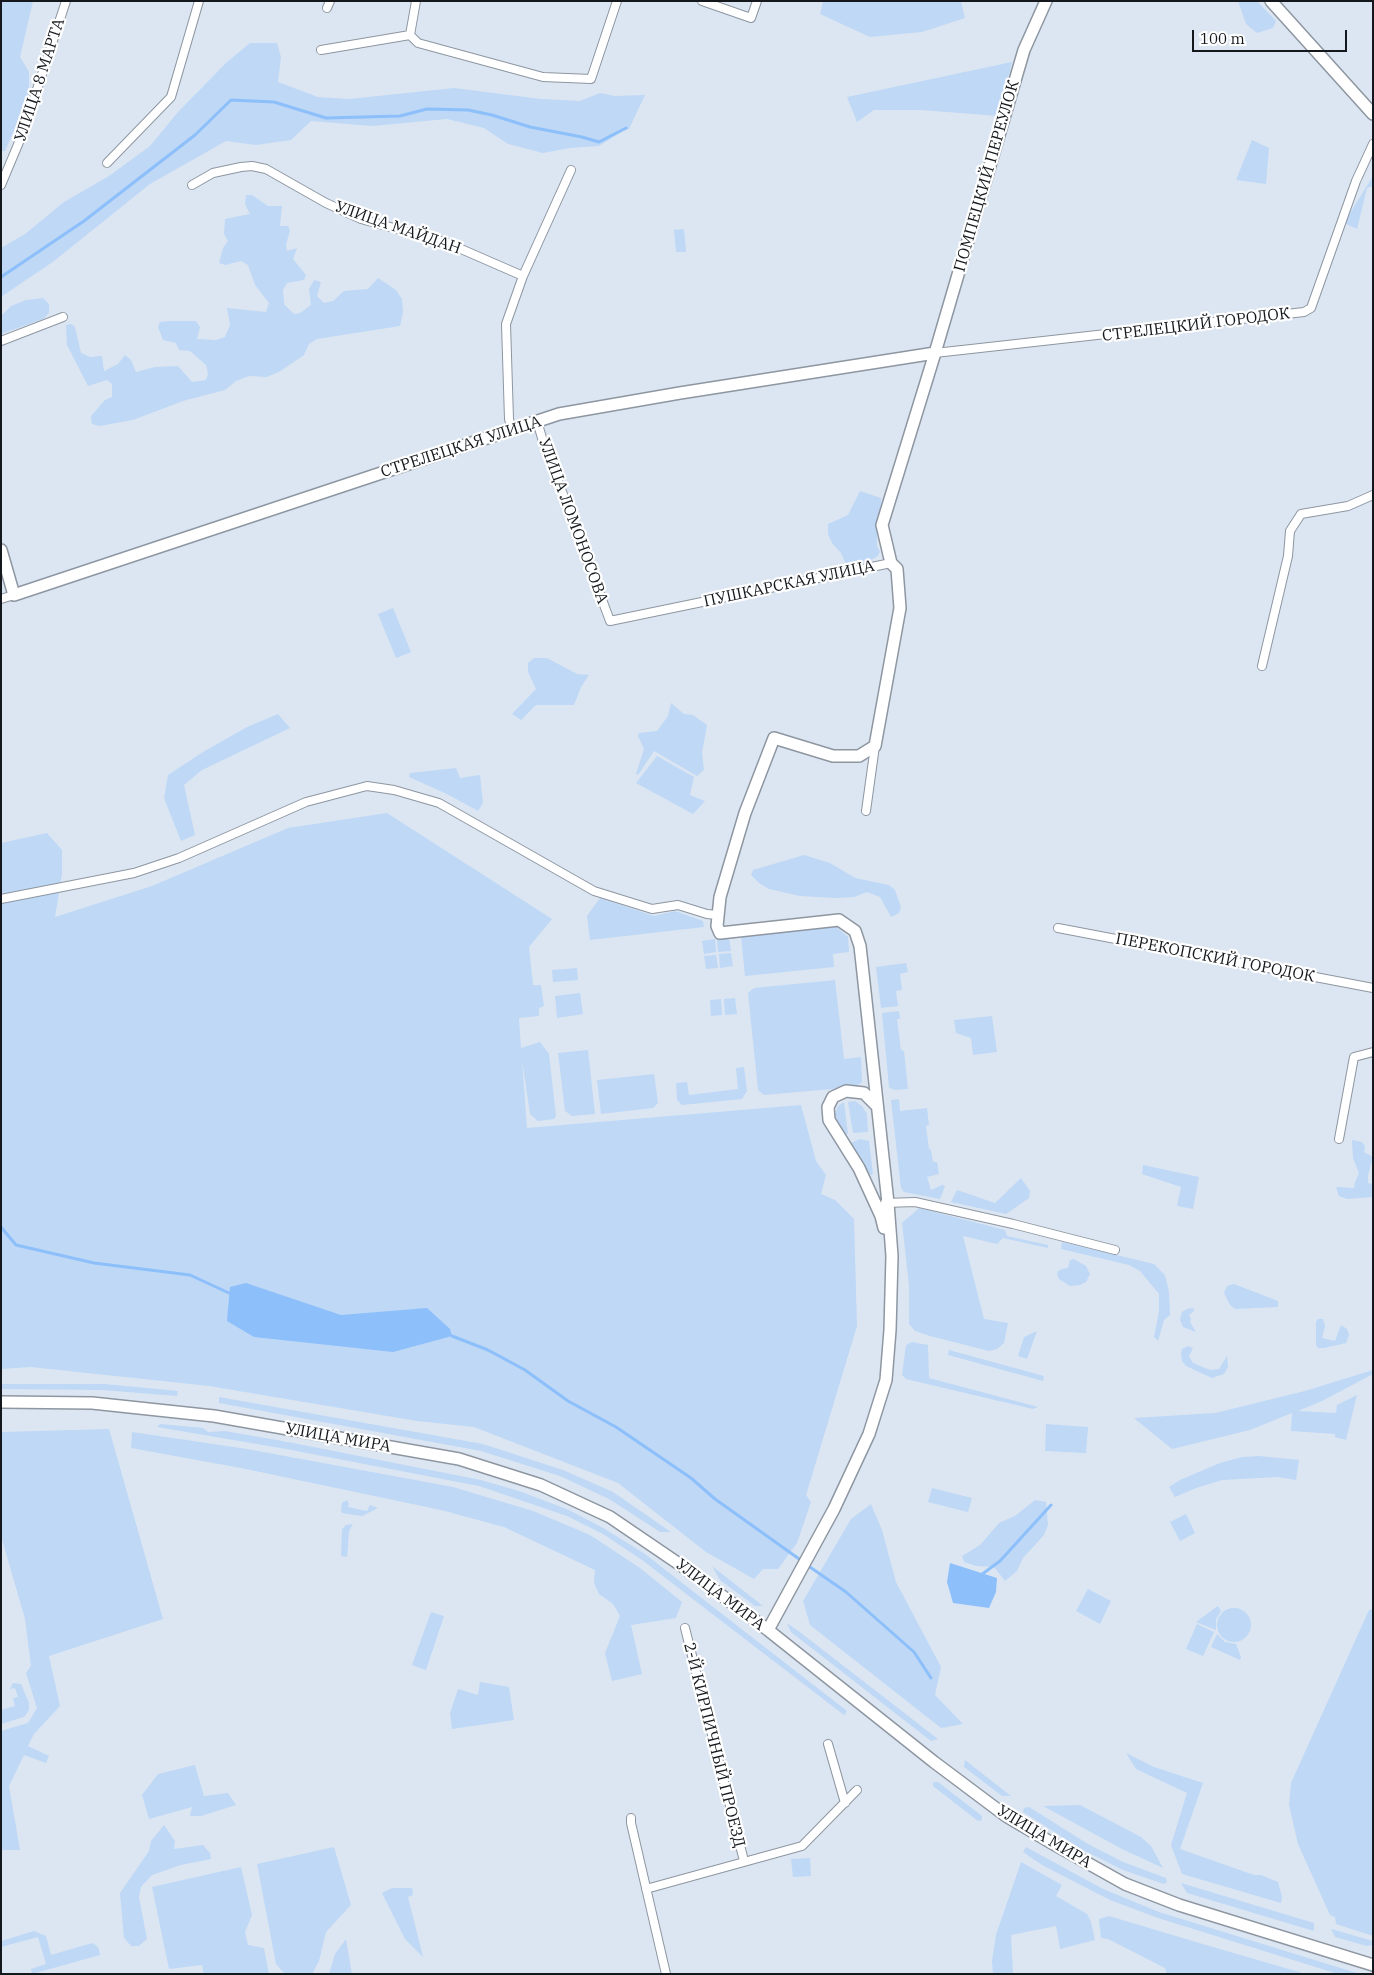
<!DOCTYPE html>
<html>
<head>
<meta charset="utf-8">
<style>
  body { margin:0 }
  #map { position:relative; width:1374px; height:1975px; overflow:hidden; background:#dce6f2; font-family:"IBM Plex Serif",serif }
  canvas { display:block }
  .frame { position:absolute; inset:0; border:2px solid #14181c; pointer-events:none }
  .scale { position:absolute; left:1192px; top:30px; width:155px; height:22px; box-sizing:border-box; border:2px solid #14181c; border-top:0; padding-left:6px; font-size:15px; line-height:18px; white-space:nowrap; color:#14181c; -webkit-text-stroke:4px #fff; paint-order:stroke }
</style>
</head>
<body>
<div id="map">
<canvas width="1374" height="1975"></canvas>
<div class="frame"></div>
<div class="scale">100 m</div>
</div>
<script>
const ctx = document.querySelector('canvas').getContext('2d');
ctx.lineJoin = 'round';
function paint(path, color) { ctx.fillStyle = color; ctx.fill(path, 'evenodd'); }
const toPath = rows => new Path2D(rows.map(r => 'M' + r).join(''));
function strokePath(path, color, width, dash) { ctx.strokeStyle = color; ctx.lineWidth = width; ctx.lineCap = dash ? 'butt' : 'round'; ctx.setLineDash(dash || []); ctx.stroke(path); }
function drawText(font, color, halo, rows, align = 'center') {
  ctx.font = font + ' "IBM Plex Serif",serif'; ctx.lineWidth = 4.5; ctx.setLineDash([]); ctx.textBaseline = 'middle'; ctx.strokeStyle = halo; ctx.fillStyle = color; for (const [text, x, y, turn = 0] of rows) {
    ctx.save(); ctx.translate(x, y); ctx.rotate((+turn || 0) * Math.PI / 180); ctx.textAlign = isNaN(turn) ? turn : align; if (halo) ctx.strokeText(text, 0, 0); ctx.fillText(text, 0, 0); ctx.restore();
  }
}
const green = toPath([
  [1,1,33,1,20,57,29,72,29,96,5,151,1,151],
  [823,1,961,1,965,18,922,32,870,37,820,14],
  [1238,1,1257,1,1276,21,1273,28,1257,33,1246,24],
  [250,43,277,43,281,57,278,82,318,97,349,99,454,88,541,99,580,101,600,93,615,96,645,95,629,129,623,131,599,146,570,148,543,153,508,144,484,128,447,119,372,126,311,121,291,140,256,145,226,141,150,184,54,261,1,297,1,248,25,234,64,202,109,176,150,146,178,112,226,63],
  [1012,62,999,116,921,110,874,110,857,122,847,97],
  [1252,140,1269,148,1266,184,1236,180],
  [1373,176,1373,186,1367,188,1357,229,1344,223],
  [246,195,252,195,268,206,282,206,280,226,288,226,290,230,286,245,287,251,297,248,293,259,306,275,304,280,287,283,283,290,284,304,294,314,300,313,311,305,309,289,314,280,321,282,317,296,324,303,333,301,344,291,368,289,378,278,396,290,402,299,403,312,400,326,317,339,309,344,304,355,279,372,266,377,249,376,236,381,225,390,183,401,133,420,99,426,92,424,91,416,105,400,112,397,112,384,107,380,88,386,67,345,66,325,72,324,75,327,81,353,90,357,102,356,104,371,118,364,125,355,131,360,136,372,155,367,178,366,192,382,206,380,208,374,206,365,190,351,179,350,176,343,163,340,158,327,160,322,169,321,196,321,200,327,197,339,216,340,225,337,230,325,227,308,266,312,269,303,255,285,248,265,241,261,225,265,219,263,223,248,228,241,224,234,225,219,250,214,245,204],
  [684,229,686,252,676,252,674,230],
  [43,298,49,304,49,313,43,319,1,334,1,316,11,306,26,300],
  [860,491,881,498,882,514,877,524,877,547,880,551,878,556,869,561,850,566,845,562,841,553,832,543,828,534,828,524,848,515],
  [393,608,411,652,396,658,378,614],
  [534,658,547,658,577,674,589,675,581,687,574,705,536,705,521,720,512,714,536,689,528,672,528,663],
  [671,703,684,714,693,715,707,725,702,753,704,770,697,776,654,751,638,775,636,774,644,749,638,736,639,733,657,731,668,716],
  [278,714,290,728,202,770,184,785,195,835,181,841,164,798,168,775,203,752,247,727],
  [657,756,694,777,690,795,705,801,693,814,636,783],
  [456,768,460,778,480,775,483,803,478,811,447,794,409,777,410,773],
  [387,813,552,919,529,947,533,985,541,985,544,1006,539,1008,539,1016,519,1018,521,1048,540,1042,549,1054,556,1116,554,1119,538,1121,530,1114,522,1060,527,1128,801,1105,816,1161,826,1175,821,1194,835,1200,854,1219,857,1326,806,1495,811,1502,797,1543,778,1569,763,1569,754,1579,706,1552,618,1483,474,1427,417,1421,209,1386,31,1367,1,1369,1,843,47,833,62,850,62,874,55,917,152,886,288,828],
  [804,855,830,863,855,878,889,885,895,890,901,907,899,913,891,917,880,897,867,892,854,897,836,898,800,896,769,889,759,883,751,875,753,870],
  [600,898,654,916,675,911,703,921,704,927,590,940,587,916],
  [834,925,848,937,849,952,833,954,834,967,745,976,741,936],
  [729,938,731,951,718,952,717,939],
  [715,939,716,952,704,954,702,941],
  [731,953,733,966,720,968,719,954],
  [716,955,718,968,706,969,704,956],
  [906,963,908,972,900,974,902,990,896,991,898,1006,881,1008,876,967],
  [577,968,578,980,553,982,552,970],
  [835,980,844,1059,861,1057,862,1082,855,1087,764,1095,758,1090,748,993,754,988],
  [580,993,583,1014,557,1018,555,996],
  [735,998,737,1014,725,1015,724,999],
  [721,999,722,1015,711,1016,710,1000],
  [899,1011,900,1019,897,1019,901,1050,904,1051,908,1089,894,1090,889,1087,882,1013],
  [992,1016,997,1052,973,1055,971,1038,956,1033,954,1020],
  [588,1050,595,1114,572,1116,565,1111,558,1053],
  [744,1067,747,1091,742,1099,682,1105,677,1100,676,1083,687,1082,689,1095,738,1089,736,1068],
  [654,1074,658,1103,653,1108,601,1114,597,1080],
  [899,1099,900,1111,927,1108,929,1125,926,1126,929,1149,931,1150,933,1162,937,1162,939,1174,927,1177,931,1190,942,1185,945,1186,940,1199,904,1192,901,1188,891,1100],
  [855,1101,862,1106,867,1114,868,1132,853,1133,848,1102],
  [844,1102,848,1134,845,1134,838,1124,835,1115,838,1106],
  [860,1139,869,1141,873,1174,870,1175,851,1143],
  [1352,1140,1362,1142,1365,1146,1364,1152,1373,1157,1368,1175,1368,1183,1373,1184,1373,1197,1347,1199,1339,1196,1336,1187,1354,1188,1355,1182,1359,1173,1353,1158],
  [1143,1165,1199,1177,1193,1209,1177,1206,1181,1187,1142,1174],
  [1021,1178,1030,1191,1029,1198,1006,1214,951,1202,957,1190,995,1203],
  [919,1208,1005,1230,1007,1236,1048,1245,1048,1248,1003,1238,997,1244,963,1236,984,1319,1008,1323,1004,1343,997,1349,989,1351,930,1336,915,1331,909,1324,909,1285,902,1223],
  [1062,1242,1154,1264,1165,1275,1169,1292,1170,1315,1164,1320,1158,1341,1154,1337,1159,1311,1159,1294,1140,1271,1129,1265,1061,1249],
  [1074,1259,1086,1266,1090,1274,1086,1282,1080,1285,1070,1286,1059,1279,1057,1274,1058,1271,1062,1269,1068,1268,1070,1260],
  [1234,1284,1278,1301,1278,1307,1235,1309,1230,1305,1224,1293,1227,1286],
  [1193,1308,1194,1311,1189,1315,1191,1319,1190,1322,1196,1332,1183,1327,1180,1320,1182,1312,1187,1309],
  [1318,1319,1323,1319,1325,1326,1322,1338,1335,1341,1341,1325,1347,1329,1349,1335,1346,1343,1324,1348,1318,1348,1316,1345,1316,1322],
  [1037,1331,1027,1359,1018,1356,1024,1337],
  [912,1342,928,1345,929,1378,1038,1407,1033,1409,906,1379,902,1375,906,1345],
  [1188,1346,1193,1348,1189,1356,1193,1363,1210,1370,1219,1369,1227,1356,1228,1367,1224,1374,1212,1378,1186,1366,1182,1361,1181,1354,1182,1349],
  [949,1350,1044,1376,1043,1381,948,1355],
  [1373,1370,1373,1374,1322,1401,1298,1411,1336,1413,1337,1405,1357,1395,1346,1440,1335,1437,1335,1434,1291,1431,1292,1413,1250,1430,1172,1449,1134,1418,1215,1413,1305,1391],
  [1,1384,104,1384,178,1391,177,1396,102,1390,1,1389],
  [219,1397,483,1444,563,1470,613,1492,671,1532,660,1532,609,1499,560,1476,481,1451,219,1403],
  [160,1424,203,1428,208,1432,225,1431,288,1442,481,1480,522,1492,569,1510,605,1529,645,1554,847,1711,844,1715,642,1560,603,1534,567,1516,479,1486,286,1449,157,1427],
  [1046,1424,1088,1427,1086,1453,1045,1451],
  [109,1429,163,1619,49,1656,60,1706,34,1734,28,1746,49,1756,46,1763,24,1755,9,1786,20,1850,1,1850,1,1731,28,1723,37,1708,26,1673,31,1666,25,1619,1,1536,1,1432],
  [132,1432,247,1449,453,1487,533,1511,590,1535,640,1568,682,1602,676,1618,631,1625,642,1674,612,1681,605,1653,620,1616,613,1604,599,1594,594,1583,595,1570,504,1527,441,1510,241,1468,131,1448],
  [1259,1456,1299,1460,1296,1480,1277,1477,1222,1480,1196,1488,1175,1497,1169,1487,1180,1480,1220,1463,1242,1457],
  [932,1488,972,1498,968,1512,928,1502],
  [347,1500,349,1504,348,1507,367,1511,370,1505,378,1508,362,1516,342,1513,341,1510,342,1503],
  [1035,1500,1046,1502,1048,1525,1044,1535,1023,1558,1017,1571,1005,1581,994,1567,976,1566,964,1562,962,1556,980,1545,999,1523,1015,1516],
  [871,1504,882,1530,896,1582,941,1667,935,1695,963,1724,941,1728,810,1625,803,1601,851,1519],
  [1186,1514,1195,1533,1180,1541,1170,1522],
  [353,1524,349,1531,347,1557,341,1556,342,1529,346,1525],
  [712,1566,763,1606,755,1606,720,1580],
  [1088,1589,1111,1601,1100,1624,1076,1611],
  [1218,1606,1221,1611,1216,1619,1216,1630,1196,1622],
  '1217 1625a17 17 0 1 1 34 0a17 17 0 1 1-34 0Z',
  [1373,1609,1373,1936,1336,1924,1335,1917,1330,1915,1298,1844,1289,1805,1291,1783,1369,1610],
  [431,1612,444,1616,426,1670,412,1665],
  [787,1623,801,1633,938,1739,931,1741,791,1632],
  [1197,1624,1214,1632,1203,1656,1186,1649],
  [1217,1634,1225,1642,1236,1644,1241,1657,1240,1660,1211,1647],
  [480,1682,509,1687,514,1720,452,1729,450,1713,458,1689,478,1695],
  [13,1683,21,1684,29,1703,29,1710,24,1717,1,1724,1,1710,15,1706,13,1698,18,1697,15,1688,10,1689],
  [1126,1753,1154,1767,1203,1783,1180,1849,1254,1875,1261,1875,1278,1882,1282,1897,1281,1903,1182,1874,1171,1845,1187,1793,1136,1769],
  [965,1760,1011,1796,1002,1796,964,1767],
  [195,1765,204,1796,228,1793,236,1805,201,1816,190,1816,192,1807,149,1819,142,1795,158,1774],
  [933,1782,938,1782,982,1816,982,1820,978,1821,933,1786],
  [1080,1805,1141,1837,1151,1846,1163,1868,1122,1849,1043,1806],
  [1029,1807,1088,1844,1123,1862,1166,1878,1167,1882,1164,1884,1123,1870,1083,1850,1023,1812,1024,1808],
  [164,1825,175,1841,174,1849,203,1845,210,1853,211,1859,181,1865,152,1875,141,1887,139,1897,147,1939,139,1946,131,1946,124,1938,120,1893,149,1851,151,1841],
  [334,1847,351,1905,326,1932,319,1961,312,1974,285,1974,276,1964,257,1864],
  [1026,1847,1103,1889,1159,1912,1360,1974,1338,1974,1158,1918,1110,1900,1042,1865,1023,1852],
  [810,1858,811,1876,793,1877,791,1859],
  [1021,1862,1062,1885,1056,1896,1087,1914,1091,1922,1095,1940,1060,1949,1056,1926,1011,1935,1013,1974,993,1974,992,1961,996,1935],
  [241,1867,252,1915,245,1932,248,1945,264,1948,269,1974,204,1974,202,1965,169,1969,152,1887],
  [1181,1883,1314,1923,1314,1931,1187,1893],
  [392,1888,412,1888,413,1895,408,1897,423,1957,405,1939,382,1893],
  [1109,1916,1206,1945,1306,1974,1167,1974,1165,1968,1108,1939,1101,1938,1099,1919],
  [1331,1929,1373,1941,1373,1945,1367,1946,1335,1937],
  [34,1931,46,1936,51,1955,92,1943,98,1947,100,1955,32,1974,31,1969,46,1964,38,1937,1,1947,1,1941],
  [346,1939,352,1974,329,1974,335,1954]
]);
const water = toPath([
  [246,1283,341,1315,427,1308,450,1329,452,1336,393,1352,254,1337,227,1321,230,1287],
  [950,1563,997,1578,996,1592,989,1608,953,1603,947,1582]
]);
const stream = toPath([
  [1,277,84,221,195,135,231,100,274,102,326,118,400,116,427,109,468,110,492,115,530,127,582,137,599,142,626,128],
  [1,1227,16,1245,94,1263,190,1275,229,1293],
  [452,1336,488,1350,525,1370,568,1401,616,1427,691,1478,715,1499,802,1561],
  [807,1565,846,1592,914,1652,931,1678],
  [981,1575,1000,1561,1051,1505]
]);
const street = toPath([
  [416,1,410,35,418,43,543,77,591,79,617,1],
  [702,1,751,18,757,1],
  [327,8,330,1],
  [321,50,410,35],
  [107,163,171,97,199,1],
  [1,185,22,135,66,1],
  [192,185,213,173,241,167,252,166,266,169,326,203,361,219,445,242,523,276],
  [1,341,63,317],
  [935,353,1304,312,1311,308,1356,181,1373,144],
  [537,421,542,438,610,621,891,563],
  [512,430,509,419,506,324,523,276,571,170],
  [1,599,14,595],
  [1262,666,1288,556,1290,531,1301,514,1348,506,1373,495],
  [866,811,875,746],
  [1,899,134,873,179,858,306,802,367,786,394,790,439,803,594,891,652,909,678,905,707,914,717,915],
  [1058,928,1373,988],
  [1339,1139,1354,1057,1373,1052],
  [885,1203,915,1202,1013,1224,1115,1250],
  [685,1628,744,1861],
  [828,1744,845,1803],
  [631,1818,631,1823,666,1974],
  [646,1889,802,1846,857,1790]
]);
const secondary = toPath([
  [1271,1,1373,114],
  [1,550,14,595,559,414,680,393,935,353],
  [876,1105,864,1093,846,1091,833,1097,828,1107,829,1120,859,1168,881,1216,884,1228],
  [1,1402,92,1403,214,1416,459,1459,541,1485,610,1517,682,1566,768,1630,934,1762,1006,1816,1057,1846,1125,1884,1179,1905,1373,1965],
  [768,1630,834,1509,869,1434,886,1380,890,1330,892,1256,888,1203,862,964,860,946,855,931,839,920,720,933,717,926,720,897,745,813,774,738,833,756,859,756,875,746,900,608,897,569,891,563,882,525,935,353,1024,50,1046,1]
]);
const streetNames = [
  ["УЛИЦА 8 МАРТА",40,80,-72],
  ["ПОМПЕЦКИЙ ПЕРЕУЛОК",987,176,-74],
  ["УЛИЦА МАЙДАН",398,228,19],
  ["СТРЕЛЕЦКИЙ ГОРОДОК",1196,325,-7],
  ["СТРЕЛЕЦКАЯ УЛИЦА",461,447,-18],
  ["УЛИЦА ЛОМОНОСОВА",573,521,70],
  ["ПУШКАРСКАЯ УЛИЦА",789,584,-12],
  ["ПЕРЕКОПСКИЙ ГОРОДОК",1215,958,11],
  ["УЛИЦА МИРА",338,1438,10],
  ["УЛИЦА МИРА",720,1595,37],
  ["2-Й КИРПИЧНЫЙ ПРОЕЗД",714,1745,76],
  ["УЛИЦА МИРА",1044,1837,31]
];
paint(green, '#bed8f6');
paint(water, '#8dbffa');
strokePath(stream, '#8dbffa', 3);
strokePath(street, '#8d96a1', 10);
strokePath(secondary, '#8d96a1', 14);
strokePath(street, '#fff', 8);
strokePath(secondary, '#fff', 11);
drawText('16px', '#14181c', '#fff', streetNames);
</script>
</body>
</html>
